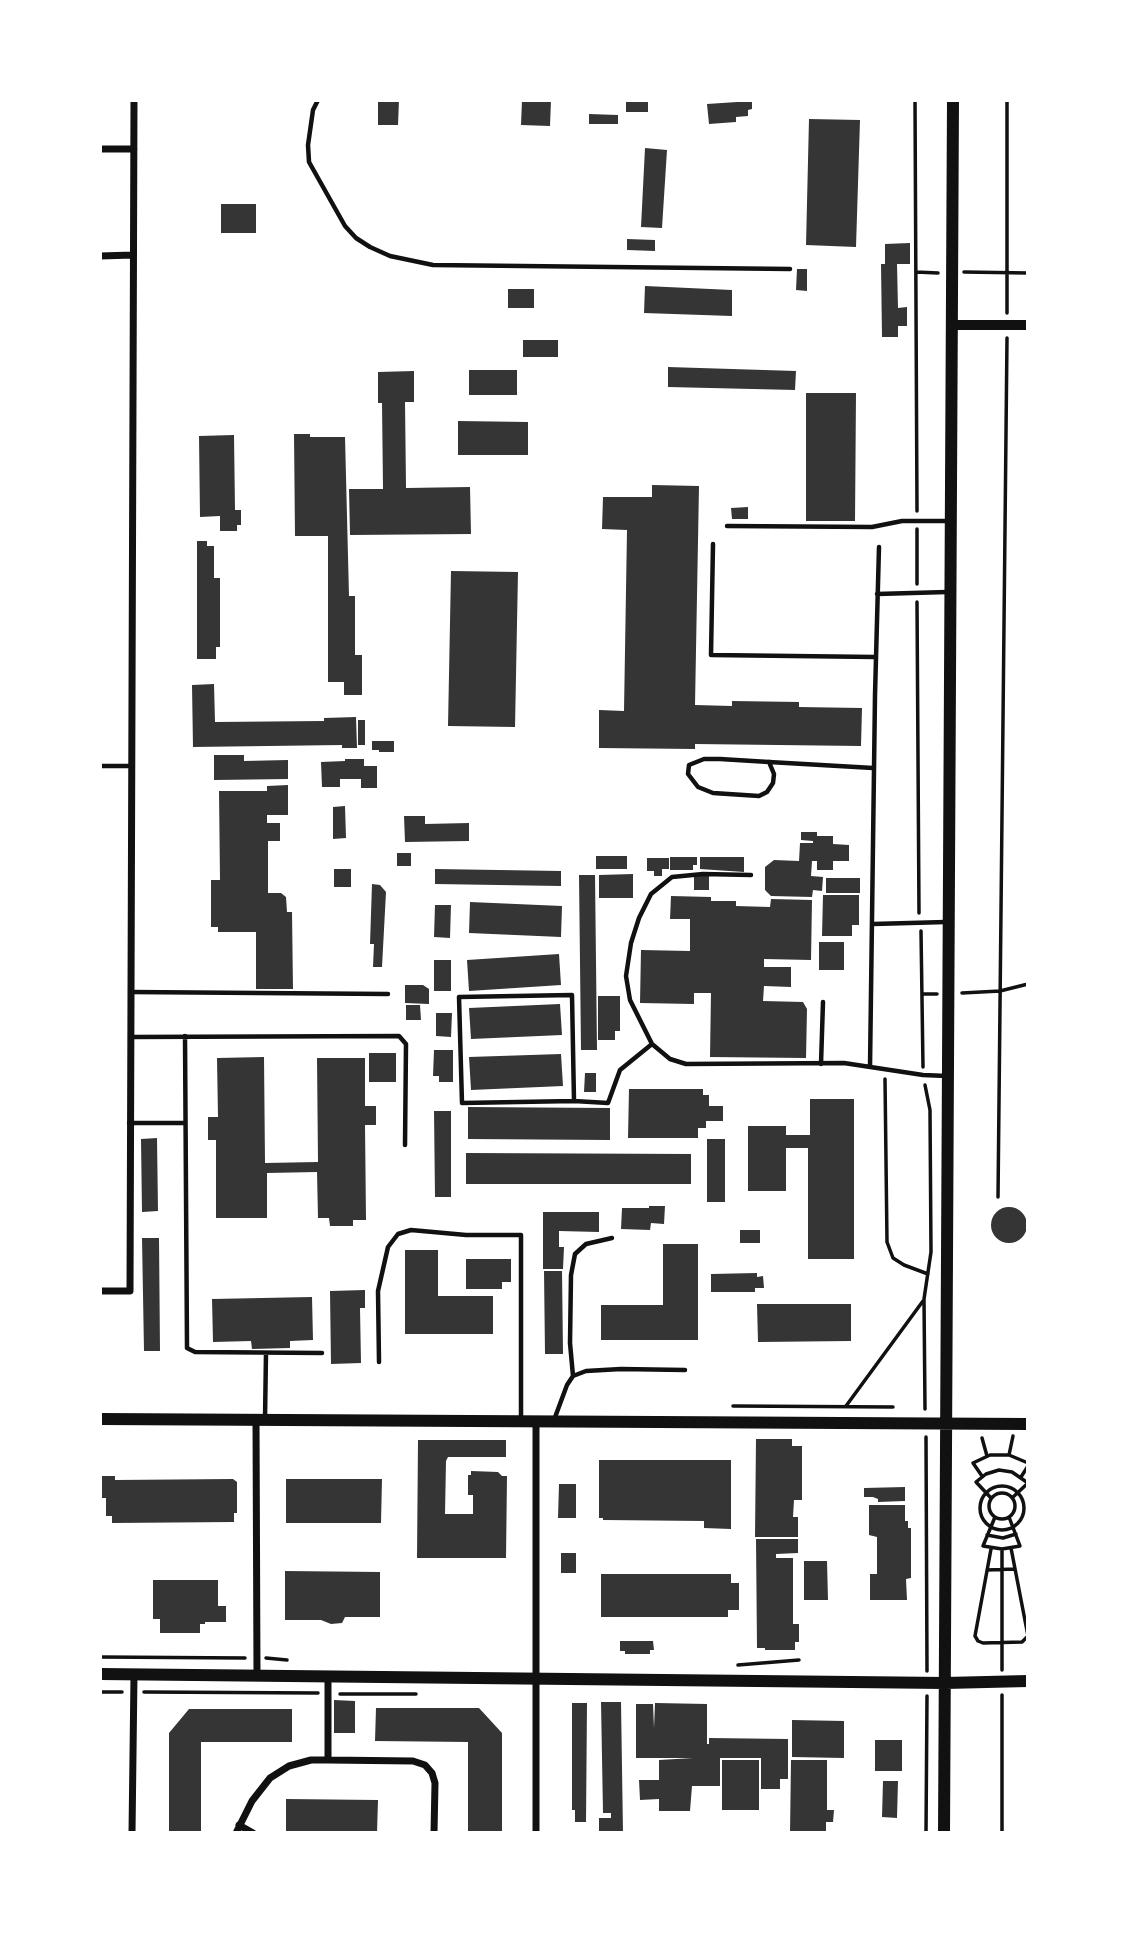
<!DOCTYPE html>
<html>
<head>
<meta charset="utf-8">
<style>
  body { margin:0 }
  #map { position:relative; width:1128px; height:1933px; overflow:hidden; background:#fff; font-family:Arial,sans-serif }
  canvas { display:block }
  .frame { position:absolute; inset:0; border:102px solid #fff; pointer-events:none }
</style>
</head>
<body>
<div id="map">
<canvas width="1128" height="1933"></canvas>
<div class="frame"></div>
</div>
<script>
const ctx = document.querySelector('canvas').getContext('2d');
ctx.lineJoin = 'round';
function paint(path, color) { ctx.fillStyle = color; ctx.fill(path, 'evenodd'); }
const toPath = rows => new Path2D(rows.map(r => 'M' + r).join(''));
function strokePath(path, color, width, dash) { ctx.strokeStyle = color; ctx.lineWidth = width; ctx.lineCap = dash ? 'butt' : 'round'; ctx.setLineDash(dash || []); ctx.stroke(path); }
const building = toPath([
  [378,100,399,100,398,125,378,125],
  [522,100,551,100,550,126,521,125],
  [626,100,648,100,648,112,626,112],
  [752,101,752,109,748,110,748,116,736,117,736,122,709,124,707,104],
  [589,114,618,115,618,124,589,124],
  [809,119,860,120,856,247,806,245],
  [645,148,667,150,662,228,641,227],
  [221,204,256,204,256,233,221,233],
  [627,239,655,240,655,251,627,250],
  [910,243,910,264,897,264,898,308,907,307,907,326,898,326,898,337,882,337,881,264,885,264,885,244],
  [797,269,807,269,807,291,796,290],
  [645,286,732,290,732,316,644,313],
  [508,289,534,289,534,308,508,308],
  [523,340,558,340,558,357,523,357],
  [668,367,796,371,795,390,668,387],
  [469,370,517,370,517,395,469,395],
  [414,371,414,402,405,402,406,488,470,487,471,534,350,535,349,489,383,489,382,403,378,403,378,372],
  [806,393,856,393,855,521,806,521],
  [458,421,528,422,528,455,458,455],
  [294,434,310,434,310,437,345,437,349,596,355,596,355,655,362,655,362,695,344,695,344,682,328,682,328,536,295,536],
  [234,435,235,510,241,510,241,525,237,525,237,531,220,531,220,516,200,517,199,436],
  [652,485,699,486,695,705,732,706,732,701,799,702,799,707,862,708,861,746,695,744,695,749,599,748,599,710,624,711,627,530,602,529,603,497,652,497],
  [748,507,748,519,732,519,731,508],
  [197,541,207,541,207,546,214,546,214,578,220,578,220,647,216,647,216,659,197,659],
  [451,571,518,572,515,727,448,726],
  [214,684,215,722,324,721,324,718,356,717,357,748,342,748,342,745,193,747,192,685],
  [358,720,365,720,365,745,358,745],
  [372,741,394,741,394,752,379,752,379,750,372,750],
  [214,755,244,755,244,761,288,760,288,779,214,780],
  [345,759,364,759,364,766,377,766,377,788,361,788,361,779,340,779,340,787,322,787,321,762,345,761],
  [288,785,288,815,267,815,267,823,280,823,280,841,268,841,268,893,281,893,286,897,287,912,292,912,293,989,256,989,256,932,218,932,218,927,211,927,211,880,220,880,219,791,267,791,267,786],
  [345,806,346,838,333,839,333,807],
  [404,816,425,816,425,824,469,823,469,841,405,842],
  [801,832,817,832,817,836,833,836,833,844,849,845,849,861,833,861,833,870,817,870,817,861,812,861,811,876,823,877,822,891,813,890,812,897,771,896,765,890,765,867,774,860,799,861,800,843,813,843,813,841,801,840],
  [397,853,411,853,411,866,397,866],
  [596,856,627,856,627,869,596,869],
  [670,857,697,857,697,865,693,865,693,870,670,870],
  [700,857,744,857,744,872,700,869],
  [647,858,669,858,669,869,662,869,662,876,654,876,654,871,647,871],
  [334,869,351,869,351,887,334,887],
  [435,869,561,871,561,886,435,884],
  [633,874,633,898,599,898,599,875],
  [579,875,595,875,597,1050,581,1050],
  [694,876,709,876,709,890,694,890],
  [826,878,860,878,860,893,826,893],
  [372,884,380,885,386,892,382,967,373,967,374,944,370,944],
  [823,895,859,895,859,925,852,925,852,936,822,936],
  [671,896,711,897,711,901,736,901,736,906,770,907,771,899,812,900,811,960,764,959,764,967,791,967,791,987,764,986,763,1001,803,1002,807,1009,806,1058,710,1057,711,993,694,993,694,1004,640,1003,641,950,690,951,690,919,670,919],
  [470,902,562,906,561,937,469,933],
  [435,905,451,905,450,938,434,937],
  [819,942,844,942,844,970,819,970],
  [559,954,561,985,469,991,467,960],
  [434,960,451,960,451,991,434,991],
  [405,985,423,985,429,989,429,1004,405,1003],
  [598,996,620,996,620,1031,615,1031,615,1040,598,1040],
  [560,1004,562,1035,471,1039,469,1008],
  [406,1005,420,1005,421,1020,406,1020],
  [436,1013,452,1013,451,1037,436,1036],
  [434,1050,453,1050,453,1082,439,1082,439,1076,433,1076],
  [369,1053,396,1053,396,1082,369,1082],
  [561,1054,563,1086,471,1090,469,1057],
  [264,1057,265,1163,318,1162,317,1058,365,1058,365,1106,376,1106,376,1125,365,1125,366,1220,353,1220,353,1226,330,1226,329,1218,318,1218,317,1172,267,1173,267,1218,216,1218,216,1140,208,1140,208,1117,218,1117,217,1058],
  [585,1073,596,1073,596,1092,584,1092],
  [629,1089,703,1089,703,1095,709,1095,709,1106,723,1106,723,1121,706,1121,706,1128,698,1128,698,1138,628,1138],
  [810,1099,854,1099,854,1259,808,1259,808,1148,786,1148,786,1191,748,1191,748,1126,786,1126,786,1135,810,1135],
  [468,1107,610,1108,610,1140,468,1139],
  [434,1111,451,1111,451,1197,435,1197],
  [157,1138,158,1211,142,1212,141,1139],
  [707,1139,725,1139,725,1202,707,1202],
  [466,1153,691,1154,691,1184,466,1184],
  [649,1206,665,1206,664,1224,651,1223,650,1230,621,1229,622,1208,649,1208],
  '991 1225a18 18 0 1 1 36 0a18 18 0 1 1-36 0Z',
  [543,1212,599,1212,599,1232,559,1231,559,1247,564,1247,563,1269,543,1269],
  [740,1230,760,1230,760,1243,740,1243],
  [142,1238,159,1238,160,1351,144,1351],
  [663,1244,698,1244,698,1340,601,1340,601,1305,663,1305],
  [405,1250,438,1250,438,1296,493,1296,493,1334,405,1334],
  [466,1259,511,1259,511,1282,502,1282,502,1289,466,1289],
  [544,1271,562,1271,563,1354,545,1354],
  [757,1273,757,1277,763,1276,764,1288,755,1288,755,1292,711,1292,711,1274],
  [365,1290,365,1308,360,1308,361,1363,331,1364,330,1291],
  [312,1297,313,1340,290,1341,290,1348,252,1349,251,1341,213,1342,212,1299],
  [757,1304,851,1304,851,1341,758,1342],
  [756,1439,792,1439,792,1446,802,1446,802,1500,794,1500,793,1517,798,1517,798,1537,755,1537],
  [418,1440,506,1440,506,1457,448,1457,446,1461,445,1514,473,1514,473,1495,468,1495,468,1475,471,1475,471,1471,498,1472,502,1476,507,1476,506,1558,417,1558],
  [599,1460,731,1460,731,1529,704,1528,704,1521,603,1520,603,1518,599,1518],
  [100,1476,115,1476,115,1480,233,1479,237,1482,237,1513,234,1513,234,1522,112,1523,112,1516,106,1516,106,1498,100,1498],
  [286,1479,382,1479,381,1523,286,1523],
  [559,1484,576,1484,576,1518,558,1518],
  [905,1487,905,1501,878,1502,878,1499,873,1497,864,1497,864,1488],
  [869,1505,905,1505,905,1521,908,1521,908,1528,911,1528,911,1578,906,1579,907,1600,870,1600,870,1574,877,1574,877,1537,869,1535],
  [756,1539,798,1539,798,1553,776,1554,776,1558,793,1558,793,1624,799,1624,799,1642,795,1642,795,1650,765,1650,765,1648,757,1648],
  [561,1553,576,1553,576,1573,561,1573],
  [804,1561,827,1561,828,1600,804,1600],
  [285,1571,380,1572,380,1617,345,1617,342,1623,331,1624,321,1620,285,1620],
  [601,1574,731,1574,731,1583,739,1583,739,1610,728,1610,728,1617,601,1617],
  [153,1580,218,1580,218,1606,226,1606,226,1622,205,1622,205,1624,200,1624,200,1633,160,1633,160,1619,153,1619],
  [620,1641,653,1641,654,1650,650,1650,650,1654,625,1654,625,1651,620,1651],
  [334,1700,355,1701,355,1733,334,1733],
  [601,1702,621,1702,623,1833,599,1833,599,1818,611,1818,611,1813,603,1813],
  [572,1703,587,1703,586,1822,575,1822,575,1810,572,1810],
  [655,1703,707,1704,707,1744,709,1744,709,1738,788,1739,788,1779,780,1779,780,1789,761,1789,761,1758,720,1758,720,1786,692,1786,690,1811,659,1811,659,1799,640,1800,639,1780,659,1780,659,1760,693,1758,636,1758,636,1704,653,1704,654,1728],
  [376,1708,479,1708,502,1733,502,1833,468,1833,468,1742,375,1741],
  [189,1709,292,1709,292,1742,201,1742,201,1833,169,1833,169,1733],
  [792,1720,844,1721,844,1758,792,1757],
  [875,1740,902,1740,902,1771,875,1771],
  [722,1760,759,1760,759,1810,722,1810],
  [791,1760,827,1760,827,1810,834,1810,833,1822,826,1822,826,1833,790,1833],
  [883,1781,898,1781,897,1818,882,1817],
  [286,1799,378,1800,377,1833,286,1833]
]);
const path = toPath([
  [915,100,917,511],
  [916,272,938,273],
  [964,272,1028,273],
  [1007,313,1007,100],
  [917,529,917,584],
  [917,602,919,913],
  [921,931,923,1067],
  [962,993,1000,991,1028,984],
  [922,994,937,994],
  [885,1079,887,1242,893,1258,904,1265,928,1274],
  [998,1197,1007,338],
  [733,1406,893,1407],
  [846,1406,923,1301],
  [925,1409,924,1299,931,1252,930,1110,925,1085],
  [926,1437,927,1671],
  [982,1438,987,1456],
  [1009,1455,1013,1436],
  [982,1476,973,1463,990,1455,1009,1455,1028,1463],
  [1021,1477,1028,1466],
  '980 1508a22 22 0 1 1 44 0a22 22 0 1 1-44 0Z',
  '989 1506a13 13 0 1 1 26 0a13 13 0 1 1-26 0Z',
  [991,1498,976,1482,986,1474,999,1470,1012,1472,1028,1483,1012,1498],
  [995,1517,983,1546,1002,1549,1020,1546,1009,1517],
  [987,1535,1003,1538,1016,1534],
  [991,1549,975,1636,978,1641,983,1643,1022,1642,1028,1636,1011,1548],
  [1002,1549,1002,1670],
  [987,1570,1015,1569],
  [100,1657,245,1658],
  [266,1658,287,1660],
  [738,1665,799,1660],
  [100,1692,122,1692],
  [144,1692,318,1693],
  [340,1694,416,1694],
  [926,1833,927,1696],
  [1002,1833,1002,1695]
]);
const service = toPath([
  [318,100,313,110,308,145,309,162,345,226,356,238,370,247,390,256,433,265,790,269],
  [727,526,872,527,902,521,950,521],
  [713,544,711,655,875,657],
  [877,594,947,592],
  [769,762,774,774,773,783,767,792,759,796,713,793,698,787,688,774,689,765,704,759,720,759,769,762,873,768],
  [100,766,131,766],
  [751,875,703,874,672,877,651,894,639,918,631,943,626,976,630,1000,652,1044,670,1059,686,1064,844,1063,923,1075,947,1076],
  [873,924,946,922],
  [130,992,388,994],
  [185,1036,187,1348,195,1352,322,1353],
  [130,1037,399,1036,406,1044,405,1145],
  [821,1064,823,1002],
  [870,1067,875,695,879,547],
  [574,1101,572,995,459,997,462,1103,574,1101,608,1103,620,1070,652,1044],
  [129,1123,185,1123],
  [379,1362,378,1291,388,1247,398,1234,411,1230,466,1235,521,1235,521,1420],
  [573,1376,570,1343,571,1275,575,1254,586,1244,612,1238],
  [265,1419,266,1353],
  [554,1420,567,1385,573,1376,586,1371,621,1369,685,1370]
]);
const minor = toPath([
  [100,149,134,149],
  [100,256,133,255],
  [100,1291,130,1291,134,100],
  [256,1420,257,1676],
  [328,1677,328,1760],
  [239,1825,253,1833],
  [132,1833,134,1675],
  [236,1833,252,1801,270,1778,289,1766,311,1760,328,1760,413,1761,425,1765,432,1773,435,1783,434,1833],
  [536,1833,536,1421]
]);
const tertiary = toPath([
  [953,325,1028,325]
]);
const secondary = toPath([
  [100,1419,1028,1424],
  [100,1674,945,1683,1028,1681],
  [944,1833,953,100]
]);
paint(building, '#353535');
strokePath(path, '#111', 3.5);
strokePath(service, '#111', 4.5);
strokePath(minor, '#111', 7);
strokePath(tertiary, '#111', 10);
strokePath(secondary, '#111', 12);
</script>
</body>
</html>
